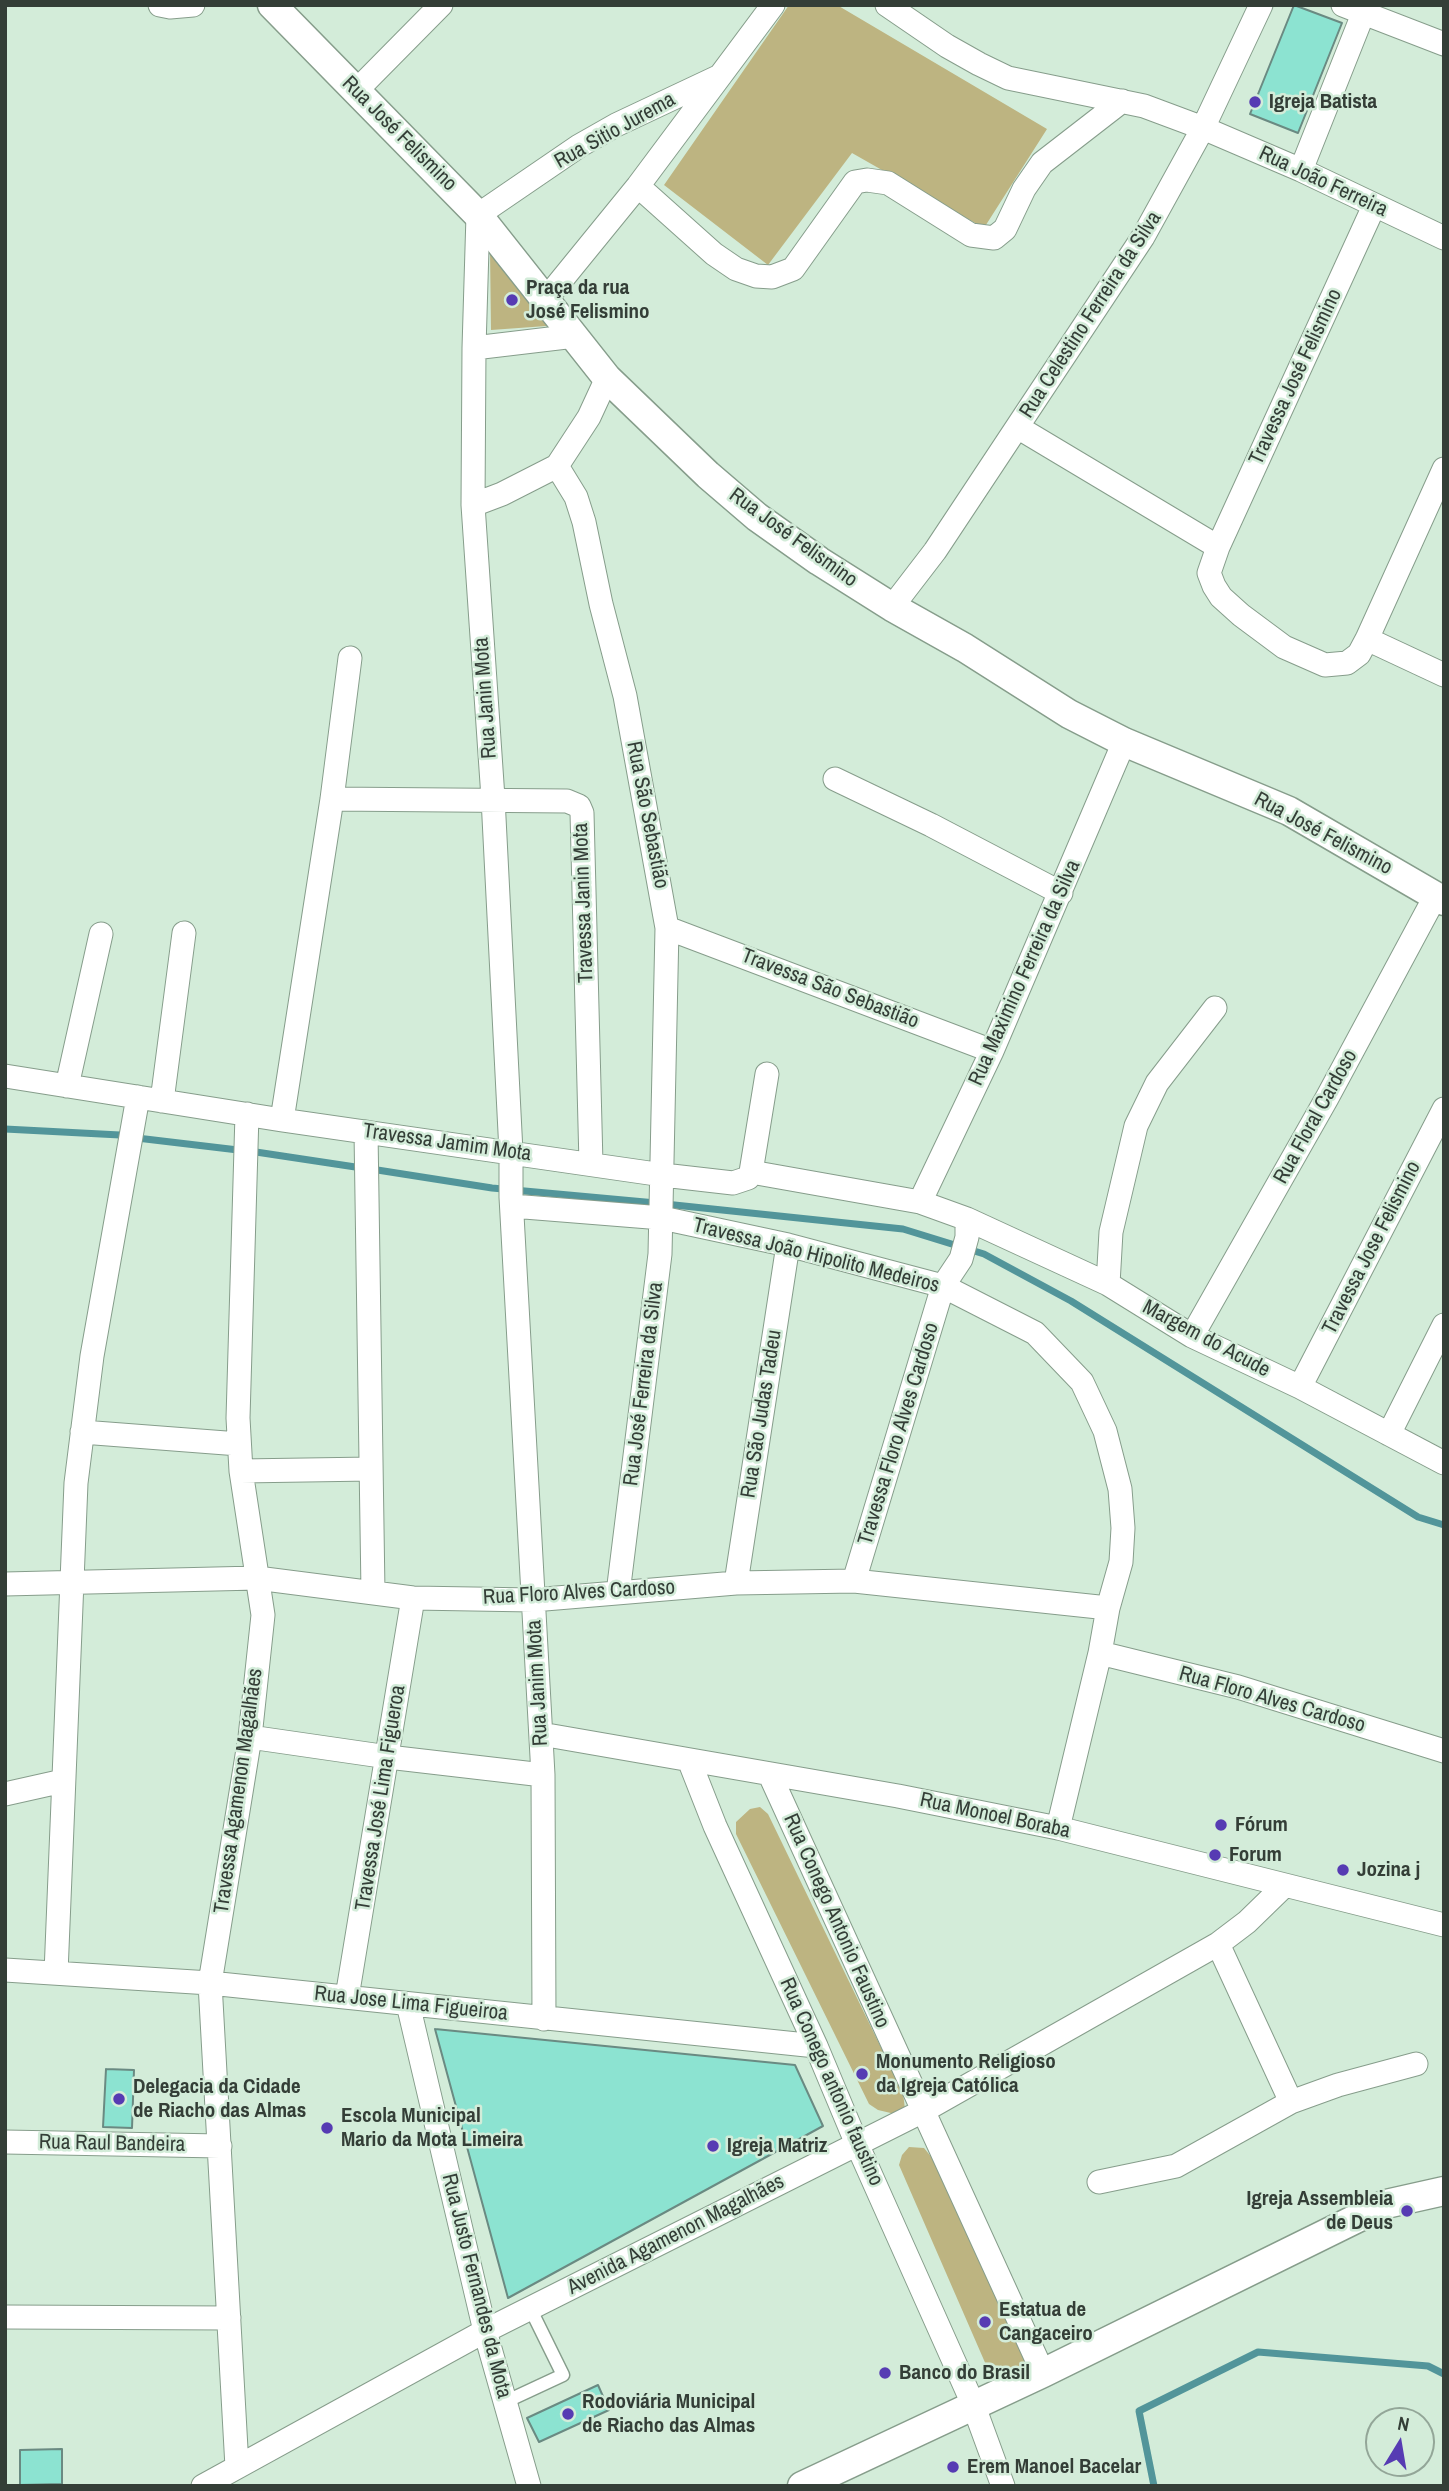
<!DOCTYPE html>
<html>
<head>
<meta charset="utf-8">
<style>
  body { margin:0 }
  #map { position:relative; width:1449px; height:2491px; overflow:hidden; background:#d3ecd9; font-family:"Archivo Narrow",sans-serif }
  canvas { display:block }
  .frame { position:absolute; inset:0; border:7px solid #343e37; pointer-events:none }
  .north { position:absolute; left:1365px; top:2407px; width:70px; height:70px; box-sizing:border-box; background:#d3ecd9; border:2px solid #93a698; border-radius:50%; rotate:11deg; font-size:19px; font-weight:700; line-height:28px; text-align:center; color:#343e37 }
  .north::after { content:''; display:block; margin:auto; width:24px; height:32px; background:#563bb3; clip-path:polygon(50% 0,100% 100%,50% 72%,0 100%) }
</style>
</head>
<body>
<div id="map">
<canvas width="1449" height="2491"></canvas>
<div class="frame"></div>
<div class="north">N</div>
</div>
<script>
const ctx = document.querySelector('canvas').getContext('2d');
ctx.lineJoin = 'round';
function paint(path, color) { ctx.fillStyle = color; ctx.fill(path, 'evenodd'); }
const toPath = rows => new Path2D(rows.map(r => 'M' + r).join(''));
function strokePath(path, color, width, dash) { ctx.strokeStyle = color; ctx.lineWidth = width; ctx.lineCap = dash ? 'butt' : 'round'; ctx.setLineDash(dash || []); ctx.stroke(path); }
function drawText(font, color, halo, rows, align = 'center') {
  ctx.font = font + ' "Archivo Narrow",sans-serif'; ctx.lineWidth = 5; ctx.setLineDash([]); ctx.textBaseline = 'middle'; ctx.strokeStyle = halo; ctx.fillStyle = color; for (const [text, x, y, turn = 0] of rows) {
    ctx.save(); ctx.translate(x, y); ctx.rotate((+turn || 0) * Math.PI / 180); ctx.textAlign = isNaN(turn) ? turn : align; if (halo) ctx.strokeText(text, 0, 0); ctx.fillText(text, 0, 0); ctx.restore();
  }
}
const green = toPath([
  [789,5,837,5,1047,129,984,228,852,153,768,265,664,185],
  [490,250,560,325,491,330],
  [760,1807,768,1814,903,2093,905,2109,895,2114,878,2110,869,2104,736,1834,736,1822,750,1809],
  [909,2147,924,2148,933,2159,1032,2357,1027,2378,1005,2383,990,2374,899,2165,902,2155]
]);
const stream = toPath([
  [5,1129,120,1135],
  [137,1138,238,1150],
  [256,1152,362,1168],
  [371,1169,492,1188,656,1203],
  [665,1204,903,1229,984,1254,1071,1301,1418,1517,1444,1525],
  [1154,2486,1139,2411,1258,2352,1428,2366,1444,2374]
]);
const building = toPath([
  [1294,5,1342,23,1298,133,1250,114,1294,5],
  [435,2029,795,2065,823,2126,508,2298,435,2029],
  [106,2069,134,2070,132,2128,103,2127,106,2069],
  [598,2385,609,2410,539,2442,527,2418,598,2385],
  [62,2449,62,2484,20,2485,20,2450,62,2449]
]);
const service = toPath([
  [505,2402,563,2375,530,2308]
]);
const minor = toPath([
  [160,5,170,7,193,5],
  [887,5,947,46,979,64,1008,78,1144,106,1203,128,1301,170,1444,238],
  [1343,5,1444,44],
  [356,91,441,5],
  [1301,170,1363,14],
  [638,186,714,254,736,269,756,276,772,277,793,269,855,182,867,180,888,183,971,235,994,238,1005,229,1024,189,1042,163,1122,101],
  [1374,206,1218,547,1209,573,1214,586,1221,597,1241,615,1284,647,1325,665,1347,663,1359,654,1367,639,1444,469],
  [546,299,638,186,773,5],
  [474,348,575,336],
  [1019,428,1218,547],
  [557,466,576,497,584,522,601,604,625,696,667,928,660,1254,618,1593],
  [473,505,502,494,557,466,589,417,607,378],
  [892,607,935,551,1143,237,1203,128,1261,5],
  [1367,639,1444,675],
  [835,779,931,825,1061,893],
  [332,799,567,801,579,806,582,813,591,1164],
  [667,928,992,1051],
  [5,1076,282,1120,663,1175,733,1183,748,1178,751,1172,767,1074],
  [67,1086,101,934],
  [162,1101,184,933],
  [282,1120,332,799,350,658],
  [366,1132,373,1592],
  [751,1172,920,1202,967,1219,967,1237,961,1259,943,1286,854,1581],
  [920,1202,992,1051,1124,742],
  [512,1206,662,1218,788,1245,943,1286,1035,1333,1082,1382,1105,1431,1120,1489,1123,1528,1121,1562,1108,1608],
  [967,1219,1108,1284,1192,1336,1300,1387,1444,1463],
  [1108,1284,1111,1232,1136,1126,1157,1083,1215,1008],
  [1192,1336,1327,1098,1436,895],
  [1300,1387,1444,1109],
  [82,1432,239,1444],
  [1389,1434,1444,1325],
  [241,1471,371,1469],
  [736,1583,788,1245],
  [5,1584,257,1578,413,1598,533,1600,736,1583,854,1581,1108,1608,1100,1653,1058,1828],
  [1100,1653,1238,1687,1444,1751],
  [541,1734,898,1796,1058,1828,1444,1925],
  [250,1737,388,1757,543,1775],
  [689,1760,715,1826,816,2046,857,2144,973,2404,1003,2486],
  [770,1775,1043,2373],
  [5,1794,63,1781],
  [1218,1944,1291,2102,1338,2085,1416,2064],
  [5,1970,210,1983,816,2046],
  [56,1973,76,1483,92,1356,138,1097],
  [347,1997,413,1598],
  [408,2004,485,2331,529,2486],
  [544,2019,543,1775,511,1197,511,1152,493,798,473,505,474,348,478,215,579,146,616,125,720,76],
  [5,2142,220,2146],
  [1099,2182,1176,2166,1291,2102],
  [5,2317,229,2318],
  [237,2467,210,1983,250,1737,263,1615,241,1471,238,1418,247,1114],
  [203,2486,485,2331,923,2111,1218,1944,1247,1922,1284,1886]
]);
const tertiary = toPath([
  [272,5,478,215,607,378,708,475,757,517,819,561,892,607,965,648,1069,714,1124,742,1289,811,1444,901],
  [802,2486,1043,2373,1386,2204,1444,2191]
]);
const markers = [
  [1255,102,7,"#563bb3"],
  [512,300,7,"#563bb3"],
  [1221,1825,7,"#563bb3"],
  [1215,1855,7,"#563bb3"],
  [1343,1870,7,"#563bb3"],
  [862,2074,7,"#563bb3"],
  [119,2099,7,"#563bb3"],
  [327,2128,7,"#563bb3"],
  [713,2146,7,"#563bb3"],
  [1407,2211,7,"#563bb3"],
  [985,2322,7,"#563bb3"],
  [885,2373,7,"#563bb3"],
  [568,2414,7,"#563bb3"],
  [953,2467,7,"#563bb3"]
];
const poiNames = [
  ["Igreja Batista",1269,102],
  ["Praça da rua",526,288],
  ["José Felismino",526,312],
  ["Fórum",1235,1825],
  ["Forum",1229,1855],
  ["Jozina j",1357,1870],
  ["Monumento Religioso",876,2062],
  ["da Igreja Católica",876,2086],
  ["Delegacia da Cidade",133,2087],
  ["de Riacho das Almas",133,2111],
  ["Escola Municipal",341,2116],
  ["Mario da Mota Limeira",341,2140],
  ["Igreja Matriz",727,2146],
  ["Igreja Assembleia",1393,2199,"right"],
  ["de Deus",1393,2223,"right"],
  ["Estatua de",999,2310],
  ["Cangaceiro",999,2334],
  ["Banco do Brasil",899,2373],
  ["Rodoviária Municipal",582,2402],
  ["de Riacho das Almas",582,2426],
  ["Erem Manoel Bacelar",967,2467]
];
const streetNames = [
  ["Rua Sitio Jurema",615,131,-29],
  ["Rua José Felismino",399,134,45],
  ["Rua João Ferreira",1323,182,25],
  ["Rua Celestino Ferreira da Silva",1091,315,-57],
  ["Travessa José Felismino",1296,377,-65],
  ["Rua José Felismino",793,538,36],
  ["Rua Janin Mota",486,698,-94],
  ["Rua São Sebastião",647,815,79],
  ["Rua José Felismino",1323,834,28],
  ["Travessa Janin Mota",584,903,-92],
  ["Rua Maximino Ferreira da Silva",1025,973,-66],
  ["Travessa São Sebastião",830,989,21],
  ["Rua Floral Cardoso",1316,1117,-61],
  ["Travessa Jamim Mota",447,1143,8],
  ["Travessa Jose Felismino",1372,1248,-63],
  ["Travessa João Hipolito Medeiros",816,1256,14],
  ["Margem do Acude",1206,1339,28],
  ["Rua José Ferreira da Silva",644,1384,-83],
  ["Rua São Judas Tadeu",762,1414,-81],
  ["Travessa Floro Alves Cardoso",899,1434,-73],
  ["Rua Floro Alves Cardoso",579,1593,-3],
  ["Rua Janim Mota",538,1683,-93],
  ["Rua Floro Alves Cardoso",1272,1700,16],
  ["Travessa Agamenon Magalhães",239,1791,-82],
  ["Travessa José Lima Figueroa",381,1798,-81],
  ["Rua Monoel Boraba",995,1816,12],
  ["Rua Conego Antonio Faustino",836,1921,66],
  ["Rua Jose Lima Figueiroa",411,2004,6],
  ["Rua Conego antonio faustino",831,2082,66],
  ["Rua Raul Bandeira",112,2144,1],
  ["Avenida Agamenon Magalhães",676,2235,-27],
  ["Rua Justo Fernandes da Mota",476,2286,76]
];
paint(green, '#bdb481');
strokePath(stream, '#52959a', 7);
paint(building, '#8ce3d1');
strokePath(building, '#6a8a82', 2);
strokePath(service, '#869d8b', 15);
strokePath(minor, '#869d8b', 25);
strokePath(tertiary, '#869d8b', 31);
strokePath(service, '#fff', 12);
strokePath(minor, '#fff', 23);
strokePath(tertiary, '#fff', 28);
for (const [x, y, r, color] of markers) { const dot = new Path2D(); dot.arc(x, y, r, 0, 2 * Math.PI); ctx.fillStyle = color; ctx.fill(dot); strokePath(dot, '#d3ecd9', 2.5); }
drawText('bold 21px', '#343e37', '#d3ecd9', poiNames, 'left');
drawText('21px', '#343e37', '#d3ecd9', streetNames);
</script>
</body>
</html>
